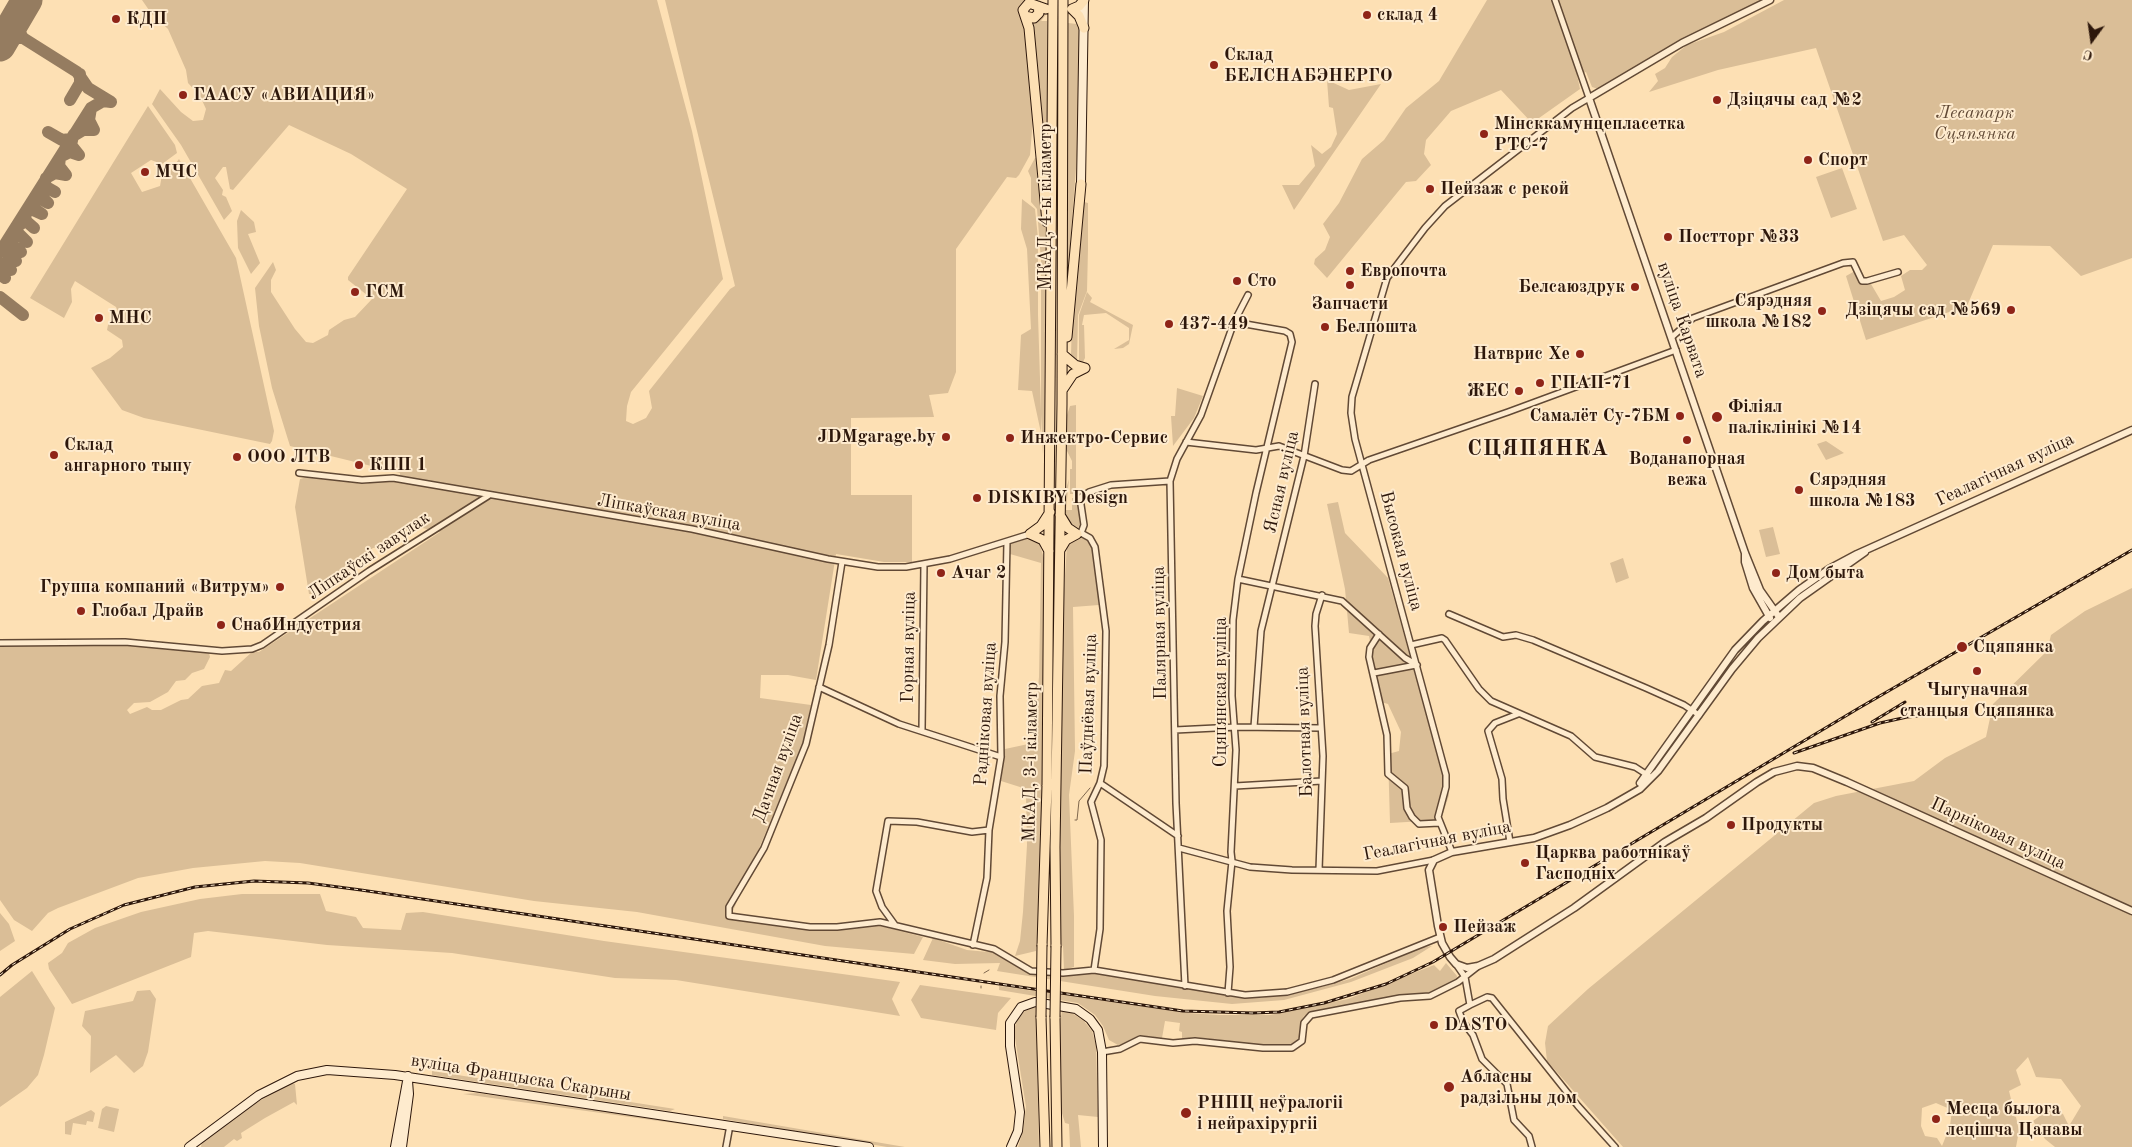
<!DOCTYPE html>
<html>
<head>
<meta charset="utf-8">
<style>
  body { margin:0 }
  #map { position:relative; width:2132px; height:1147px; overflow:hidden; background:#fde0b4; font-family:"Old Standard TT",serif }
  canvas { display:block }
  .north { position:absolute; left:2067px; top:15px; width:50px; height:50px; -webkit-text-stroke:4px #feebce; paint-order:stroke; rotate:194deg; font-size:14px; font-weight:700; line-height:20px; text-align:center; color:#2d170b }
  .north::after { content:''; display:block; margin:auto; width:18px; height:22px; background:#2d170b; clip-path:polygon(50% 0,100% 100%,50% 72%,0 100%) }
</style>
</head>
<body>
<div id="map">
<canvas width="2132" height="1147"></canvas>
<div class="north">С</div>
</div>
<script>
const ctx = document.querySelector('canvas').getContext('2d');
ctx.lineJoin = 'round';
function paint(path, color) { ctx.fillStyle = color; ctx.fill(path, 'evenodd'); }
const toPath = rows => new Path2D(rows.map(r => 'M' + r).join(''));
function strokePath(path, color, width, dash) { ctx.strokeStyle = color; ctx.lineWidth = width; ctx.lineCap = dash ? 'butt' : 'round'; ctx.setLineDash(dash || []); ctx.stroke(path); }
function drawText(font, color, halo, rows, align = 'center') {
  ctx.font = font + ' "Old Standard TT",serif'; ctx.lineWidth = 4; ctx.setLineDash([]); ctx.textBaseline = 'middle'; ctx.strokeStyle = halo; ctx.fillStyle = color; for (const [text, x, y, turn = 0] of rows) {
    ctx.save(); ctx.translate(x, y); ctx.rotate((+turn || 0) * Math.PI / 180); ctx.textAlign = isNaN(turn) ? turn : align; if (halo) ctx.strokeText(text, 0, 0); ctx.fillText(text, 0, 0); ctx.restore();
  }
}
const green = toPath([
  [142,0,657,0,692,131,723,279,631,392,627,406,626,421,633,424,646,418,652,408,649,391,730,289,735,286,665,0,1025,0,1022,6,1025,23,1033,119,1030,155,1019,175,1016,178,1007,177,956,249,956,372,948,393,929,395,934,417,851,418,851,495,912,495,912,562,884,562,836,554,816,680,788,675,761,675,760,698,811,705,803,743,730,918,815,931,877,925,923,937,914,954,825,946,637,912,534,901,300,863,265,861,193,868,138,878,58,908,48,913,32,931,14,920,0,900,0,645,135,644,209,653,210,657,204,669,192,673,185,680,176,681,168,692,150,702,134,703,127,710,130,714,147,707,152,710,161,710,181,700,188,699,202,686,219,683,225,670,231,671,252,652,259,652,440,532,418,527,411,532,405,530,385,545,373,548,358,558,353,568,316,594,309,594,295,507,300,479,310,476,363,484,399,478,400,473,290,446,272,388,259,326,255,288,273,262,276,270,271,280,271,292,295,329,306,342,313,343,328,335,329,330,344,320,355,317,372,299,348,280,348,277,407,189,351,154,289,125,233,190,230,189,226,167,223,167,215,178,223,190,222,195,226,197,232,211,224,220,181,145,152,104,160,89,181,112,193,121,203,120,206,109,200,96,188,83,186,70,168,29,151,13],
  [1487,0,1762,0,1664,49,1598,89,1592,87,1586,72,1577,75,1580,89,1532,123,1501,90,1451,111,1426,140,1424,154,1431,165,1416,181,1406,182,1327,278,1314,264,1315,259,1325,250,1330,237,1323,224,1339,203,1362,159,1384,140,1406,108,1439,81],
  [1784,0,2132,0,2132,258,2081,276,2050,246,1993,245,1967,306,1866,340,1846,276,1855,271,1871,284,1881,301,1894,297,1905,290,1901,276,1910,270,1922,270,1927,265,1904,235,1883,241,1816,48,1718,70,1649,92,1658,81,1655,74,1665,68,1672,57,1687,45,1724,32],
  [1048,12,1041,21,1047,21,1048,179,1045,179,1032,25,1039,15],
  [1069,12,1072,12,1080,26,1077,155,1067,286,1067,49,1068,23,1077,24,1075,17],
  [1327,80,1349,90,1381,84,1294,210,1282,185,1299,185,1315,166,1311,145,1322,154,1331,147,1337,134,1333,108,1329,107],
  [148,106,175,145,177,153,162,164,151,160,131,173,142,192,160,186,162,175,170,171,179,159,236,258,274,431,272,441,270,444,144,418,122,410,91,368,110,358,123,347,122,340,107,330,108,325,118,312,116,307,75,281,71,289,72,302,64,318,30,298],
  [1035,158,1037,158,1038,186,1044,206,1047,271,1046,402,1043,455,1041,414,1041,433,1032,391,1018,390,1021,335,1031,329,1027,249,1021,229,1022,199,1035,209,1038,238,1038,315,1041,411,1041,261,1037,209,1031,202,1031,178,1028,171],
  [1842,168,1857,209,1831,218,1816,177],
  [1084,202,1088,203,1088,249,1087,291,1078,315,1077,363,1071,355,1072,319],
  [241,210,254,222,256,232,248,234,260,263,251,274,238,248,237,221],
  [1087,292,1092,298,1090,302,1133,325,1129,344,1123,348,1114,349,1129,340,1129,328,1106,313,1084,315,1082,325,1084,325,1085,358,1083,362,1079,363,1079,315],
  [1177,388,1203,396,1194,418,1173,446,1171,416,1175,416],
  [1076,405,1076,488,1073,494,1070,494,1070,469,1072,469,1072,461,1066,449,1067,415,1070,406],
  [1826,441,1844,453,1826,460,1817,444],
  [1069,479,1066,510,1072,510,1072,498,1076,498,1082,522,1077,529,1073,529,1065,518,1064,496],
  [1338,502,1345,533,1388,578,1449,795,1441,820,1390,823,1388,754,1399,751,1401,732,1388,704,1381,702,1369,636,1349,633,1345,589,1327,504],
  [1773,527,1780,554,1766,557,1759,530],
  [1080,537,1086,538,1092,545,1099,605,1073,607,1075,751,1069,795,1074,916,1074,967,1064,970,1063,946,1059,945,1062,622,1067,545],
  [1029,538,1038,540,1045,561,1044,720,1040,896,1036,951,1015,956,1020,941,1023,912,1027,845,1026,795,1020,787,1001,781,1005,749,1033,743,1039,677,1041,563,1010,554,1011,543],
  [1623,558,1629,578,1616,583,1610,563],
  [2132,588,2132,1147,2055,1147,2045,1139,2033,1121,2049,1109,2063,1114,2069,1126,2081,1106,2061,1079,2036,1077,2028,1057,2016,1070,2021,1085,2009,1091,2012,1103,2008,1114,2016,1117,2019,1131,2016,1147,1623,1147,1547,1061,1545,1043,1548,1026,1588,989,1814,803,1836,796,1914,781,1945,758,1986,737,1993,704,2047,651,2051,635,2085,611],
  [1936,1103,1952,1110,1950,1126,1942,1146,1937,1138,1925,1136,1921,1126,1922,1108],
  [242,894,320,894,326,911,356,917,363,928,401,930,406,913,423,912,604,941,900,982,892,999,900,1016,676,980,615,978,452,953,327,945,208,931,194,933,191,957,72,1004,49,969,48,963,62,953,68,943,95,928,141,912,200,899],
  [0,913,9,924,15,941,0,951],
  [933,938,967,950,999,953,1021,969,1033,974,1063,977,1091,973,1228,995,1260,998,1321,987,1350,979,1423,947,1432,946,1413,958,1351,982,1284,1000,1232,1004,1155,996,997,971,1000,963,955,964,923,960],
  [1446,963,1457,976,1456,981,1431,994,1310,1013,1304,1016,1301,1021,1299,1039,1290,1045,1264,1045,1194,1037,1182,1040,1182,1032,1179,1031,1180,1023,1165,1021,1162,1038,1139,1035,1124,1044,1118,1045,1109,1040,1103,1026,1095,1015,1078,1003,999,990,999,986,1188,1013,1220,1015,1270,1015,1348,999,1434,965,1440,971],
  [32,971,55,1008,44,1055,38,1075,27,1088,0,1107,0,997],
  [920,985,1011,998,998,1013,996,1030,921,1018,911,1000],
  [150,990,156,999,148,1052,143,1066,134,1073,116,1055,90,1073,91,1036,82,1026,85,1011,133,1001,137,991],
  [1036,1006,1039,1147,1018,1147,1023,1131,1026,1107,1015,1038,1015,1026,1021,1013],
  [1062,1010,1072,1013,1084,1021,1092,1031,1096,1045,1098,1117,1078,1115,1081,1147,1070,1147,1069,1124,1065,1123,1061,1110,1059,1018,1061,1018],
  [432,1071,675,1109,670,1111,432,1075],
  [292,1083,295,1084,297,1105,294,1102,265,1118,241,1133,242,1138,237,1141,234,1139,224,1147,201,1147,202,1141,252,1105],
  [477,1093,717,1126,717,1129,463,1094],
  [106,1106,119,1109,114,1132,98,1128,102,1109],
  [91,1110,95,1113,93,1122,87,1121,86,1125,73,1123,71,1135,65,1134,65,1122],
  [723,1116,905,1147,887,1147,723,1119]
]);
const stream = toPath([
  [1024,818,1028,818],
  [1075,820,1077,820,1079,801,1090,788],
  [984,973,989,970],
  [981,988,981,986]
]);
const taxiway = toPath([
  [18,16,17,27,23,38],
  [70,100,80,83,80,74],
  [48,132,62,140,71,139,74,134],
  [46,178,55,173,66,175,59,166,60,157,70,152,79,155,71,145,73,136,83,130,94,130,89,120,91,108],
  [48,188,55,192],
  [21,224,17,227,17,232,27,242],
  [34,228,26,221,25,214,31,209,42,214,33,208,32,204,33,200,39,198,48,203,38,193,42,187],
  [15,237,11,238,9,242,21,252],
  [10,246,4,248,4,251,16,261],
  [0,252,91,108,103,101,111,102,88,88,77,72,23,38,13,38,1,45],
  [0,263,11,270],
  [0,275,5,278],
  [0,297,23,315]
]);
const runway = toPath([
  [0,46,27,0]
]);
const minor = toPath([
  [1672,337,1693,318,1843,263,1853,262,1862,281,1867,281,1898,272],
  [1186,442,1256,450,1279,446,1342,470,1351,471,1369,460,1508,412,1676,350],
  [299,473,362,480,393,478,692,529,828,559,878,567,906,567,950,559,1030,534],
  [1081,533,1090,538,1095,547,1106,631,1104,766,1100,783,1091,802,1101,840,1100,929,1094,970],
  [1081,533,1084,525,1080,498,1089,492,1111,485,1170,481],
  [842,562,829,645,806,744,764,848,729,907,729,916,810,927,837,927,880,922,994,949,1031,971,1063,973,1094,970,1245,995,1287,992,1333,980,1440,937],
  [1238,579,1342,601,1405,658,1417,665],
  [1449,614,1503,637,1516,635,1533,640,1646,688,1684,705,1699,715],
  [1379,634,1370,648,1369,657,1387,735,1388,774,1405,788,1407,808,1412,817,1419,824,1439,823],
  [0,643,125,642,222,651,252,649,262,645,369,571,488,496],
  [1411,645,1442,638,1445,640,1479,689,1491,701,1571,736,1595,757,1635,767,1649,776],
  [1374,673,1416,665],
  [819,687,899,724,1001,757],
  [1254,727,1261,631,1304,456,1315,384],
  [922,730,924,564],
  [1175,730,1236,727,1321,728],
  [1100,783,1178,836],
  [1235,786,1322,781],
  [1510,842,1503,799,1502,779,1488,731,1495,723,1518,714],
  [1179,848,1250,867,1292,870,1377,871,1434,860],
  [1452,852,1438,817,1446,787,1446,775,1355,439,1351,413,1352,397,1387,278,1425,228,1445,206,1572,108,1589,98,1555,0],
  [1319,870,1323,756,1315,626,1316,614,1322,595],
  [895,925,882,907,876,891,888,821,917,822,972,832,989,830],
  [973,945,987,878,989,830,1001,757,1000,696,1005,642,1007,542],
  [1456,964,1465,977,1470,1005,1487,997,1492,998,1578,1106,1615,1147],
  [1185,986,1176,803,1170,481,1177,459,1201,415,1234,322,1248,295],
  [1228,993,1230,967,1227,911,1232,861,1231,852,1236,750,1232,696,1233,620,1238,579,1256,493,1292,342,1290,334,1285,331,1234,322],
  [1470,1005,1459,1011,1463,1022,1473,1035,1482,1059,1507,1084,1514,1120,1529,1136,1532,1147],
  [1102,1052,1120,1049,1140,1039,1173,1043,1195,1041,1263,1048,1292,1048,1302,1041,1304,1023,1311,1015,1400,998,1430,996,1458,982,1477,967],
  [726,1147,730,1125]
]);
const tertiary = toPath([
  [1770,0,1682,43,1589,98,1745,553,1760,590,1779,617],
  [1865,552,1800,598,1758,638,1732,669,1658,771,1640,789,1607,808,1570,825,1534,838,1452,852,1434,860,1429,870,1438,926,1442,943,1450,957,1456,964,1467,968,1478,966,1494,959,1574,908,1665,842,1706,818,1757,782,1774,772,1797,766,1813,768,1847,782,2132,911],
  [1745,554,1745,562,1753,588,1770,618],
  [1640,783,1735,650,1763,621,1799,590,1829,569,1857,554,2132,430]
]);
const secondary = toPath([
  [1081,184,1084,0],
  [189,1147,259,1095,297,1076,327,1070,395,1075,869,1147],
  [395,1147,408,1076],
  [402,1147,409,1094,408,1081],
  [1011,1147,1018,1131,1020,1112,1010,1046,1010,1023,1021,1007,1035,1002,1076,1009,1090,1019,1098,1030,1102,1052,1103,1147]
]);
const trunk = toPath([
  [1046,9,1029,3,1023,10,1029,28,1047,222],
  [1072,9,1079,16,1084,28],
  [1072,9,1079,6,1084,0],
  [1025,16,1034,18,1039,13,1038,6],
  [1067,337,1081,184],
  [1062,354,1075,365,1085,368],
  [1063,389,1073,374,1085,368],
  [1030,534,1043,540,1049,551],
  [1030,534,1041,526,1050,512],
  [1060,550,1066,540,1077,534,1068,528,1060,515],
  [1042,945,1047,786,1053,0],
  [1056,946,1055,847,1062,404,1063,0],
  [1041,1017,1045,1147],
  [1055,1017,1057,1147]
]);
const rail = toPath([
  [1872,722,1905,702],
  [1794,753,1880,723,1907,717,1929,715],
  [0,975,12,965,70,929,124,905,195,887,254,881,308,883,361,890,1183,1011,1253,1013,1279,1012,1324,1003,1386,984,1433,962,1859,708,2132,550]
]);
const trunkBridge = toPath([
  [1041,1017,1042,945],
  [1055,1017,1056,946]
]);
const markers = [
  [1367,15,5,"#8f2418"],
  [116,19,5,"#8f2418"],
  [1214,65,5,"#8f2418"],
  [183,95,5,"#8f2418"],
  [1717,100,5,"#8f2418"],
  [1484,134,5,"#8f2418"],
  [1808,160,5,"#8f2418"],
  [145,172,5,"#8f2418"],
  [1430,189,5,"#8f2418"],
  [1668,237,5,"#8f2418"],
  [1350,271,5,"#8f2418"],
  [1237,281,5,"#8f2418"],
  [1350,285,5,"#8f2418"],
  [1635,287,5,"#8f2418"],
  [355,292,5,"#8f2418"],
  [2011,310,5,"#8f2418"],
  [1822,311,5,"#8f2418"],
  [99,318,5,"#8f2418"],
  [1169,324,5,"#8f2418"],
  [1325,327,5,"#8f2418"],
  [1580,354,5,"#8f2418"],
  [1540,383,5,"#8f2418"],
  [1519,391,5,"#8f2418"],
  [1680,416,5,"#8f2418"],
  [1717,417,6,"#8f2418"],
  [946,437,5,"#8f2418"],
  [1010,438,5,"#8f2418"],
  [1687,440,5,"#8f2418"],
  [54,455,5,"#8f2418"],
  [237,457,5,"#8f2418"],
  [359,465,5,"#8f2418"],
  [1799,490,5,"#8f2418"],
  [977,498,5,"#8f2418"],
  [941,573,5,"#8f2418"],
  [1776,573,5,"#8f2418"],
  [280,587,5,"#8f2418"],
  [81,611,5,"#8f2418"],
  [221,625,5,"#8f2418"],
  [1962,647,6,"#8f2418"],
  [1977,671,5,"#8f2418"],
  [1731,825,5,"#8f2418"],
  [1525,863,5,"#8f2418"],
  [1443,927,5,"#8f2418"],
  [1434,1025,5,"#8f2418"],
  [1449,1087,6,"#8f2418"],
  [1186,1113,6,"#8f2418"],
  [1936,1119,5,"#8f2418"]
];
const poiNames = [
  ["склад 4",1377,15],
  ["КДП",126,19],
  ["Склад",1224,55],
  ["БЕЛСНАБЭНЕРГО",1224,76],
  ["ГААСУ «АВИАЦИЯ»",193,95],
  ["Дзіцячы сад №2",1727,100],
  ["Мінсккамунцепласетка",1494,124],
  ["РТС-7",1494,145],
  ["Спорт",1818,160],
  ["МЧС",155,172],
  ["Пейзаж с рекой",1440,189],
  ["Постторг №33",1678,237],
  ["Европочта",1360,271],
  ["Сто",1247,281],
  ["Белсаюздрук",1625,287,"right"],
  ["ГСМ",365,292],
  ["Сярэдняя",1812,301,"right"],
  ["школа №182",1812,322,"right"],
  ["Запчасти",1350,304,"center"],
  ["Дзіцячы сад №569",2001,310,"right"],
  ["МНС",109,318],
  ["437-449",1179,324],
  ["Белпошта",1335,327],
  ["Натврис Хе",1570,354,"right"],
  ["ГПАП-71",1550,383],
  ["ЖЕС",1509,391,"right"],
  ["Філіял",1728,407],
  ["паліклінікі №14",1728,428],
  ["Самалёт Су-7БМ",1670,416,"right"],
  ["JDMgarage.by",936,437,"right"],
  ["Инжектро-Сервис",1020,438],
  ["Склад",64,445],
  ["ангарного тыпу",64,466],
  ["ООО ЛТВ",247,457],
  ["Воданапорная",1687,459,"center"],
  ["вежа",1687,480,"center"],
  ["КПП 1",369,465],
  ["Сярэдняя",1809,480],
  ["школа №183",1809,501],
  ["DISKIBY Design",987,498],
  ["Ачаг 2",951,573],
  ["Дом быта",1786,573],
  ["Группа компаний «Витрум»",270,587,"right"],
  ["Глобал Драйв",91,611],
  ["СнабИндустрия",231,625],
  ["Сцяпянка",1973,647],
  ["Чыгуначная",1977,690,"center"],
  ["станцыя Сцяпянка",1977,711,"center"],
  ["Продукты",1741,825],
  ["Царква работнікаў",1535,853],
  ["Гасподніх",1535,874],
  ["Пейзаж",1453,927],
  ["DASTO",1444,1025],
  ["Абласны",1460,1077],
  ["радзільны дом",1460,1098],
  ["РНПЦ неўралогіі",1197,1103],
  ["і нейрахірургіі",1197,1124],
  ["Месца былога",1946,1109],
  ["лецішча Цанавы",1946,1130]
];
const parkNames = [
  ["Лесапарк",1975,113],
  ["Сцяпянка",1975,134]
];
const streetNames = [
  ["МКАД, 4-ы кіламетр",1046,207,-90],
  ["вуліца Карвата",1682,320,71],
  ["Геалагічная вуліца",2005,470,-25],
  ["Ясная вуліца",1282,482,-77],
  ["Ліпкаўская вуліца",669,513,10],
  ["Высокая вуліца",1401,551,75],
  ["Ліпкаўскі завулак",369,556,-34],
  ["Палярная вуліца",1160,633,-91],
  ["Горная вуліца",909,647,-89],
  ["Сцяпянская вуліца",1221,692,-90],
  ["Паўднёвая вуліца",1089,704,-88],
  ["Радніковая вуліца",986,714,-86],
  ["Балотная вуліца",1305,732,-92],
  ["МКАД, 3-і кіламетр",1031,762,-89],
  ["Дачная вуліца",778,768,-70],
  ["Парніковая вуліца",1998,834,25],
  ["Геалагічная вуліца",1437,841,-11],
  ["вуліца Францыска Скарыны",521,1078,9]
];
const districtNames = [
  ["СЦЯПЯНКА",1538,449]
];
paint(green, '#dabe97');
strokePath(stream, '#7f674e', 1);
strokePath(taxiway, '#957c60', 12);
strokePath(runway, '#957c60', 31);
strokePath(minor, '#614935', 8);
strokePath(tertiary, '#614935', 9);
strokePath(secondary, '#2d170b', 10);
strokePath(trunk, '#2d170b', 11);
strokePath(minor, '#feebce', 5);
strokePath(tertiary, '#feebce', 6);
strokePath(secondary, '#feebce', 8);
strokePath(trunk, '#fde0b4', 9);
strokePath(rail, '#2d170b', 3);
strokePath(rail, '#feebce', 1, [4]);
strokePath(trunkBridge, '#2d170b', 11, []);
strokePath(trunkBridge, '#fde0b4', 9);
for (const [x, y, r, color] of markers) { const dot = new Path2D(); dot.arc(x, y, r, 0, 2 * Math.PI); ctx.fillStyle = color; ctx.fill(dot); strokePath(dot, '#feebce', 2); }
drawText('bold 18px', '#2d170b', '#feebce', poiNames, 'left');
drawText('italic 18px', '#614935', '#feebce', parkNames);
drawText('18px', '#2d170b', '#feebce', streetNames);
ctx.letterSpacing = '1px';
drawText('bold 22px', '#2d170b', '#feebce', districtNames);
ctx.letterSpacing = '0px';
</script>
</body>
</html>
